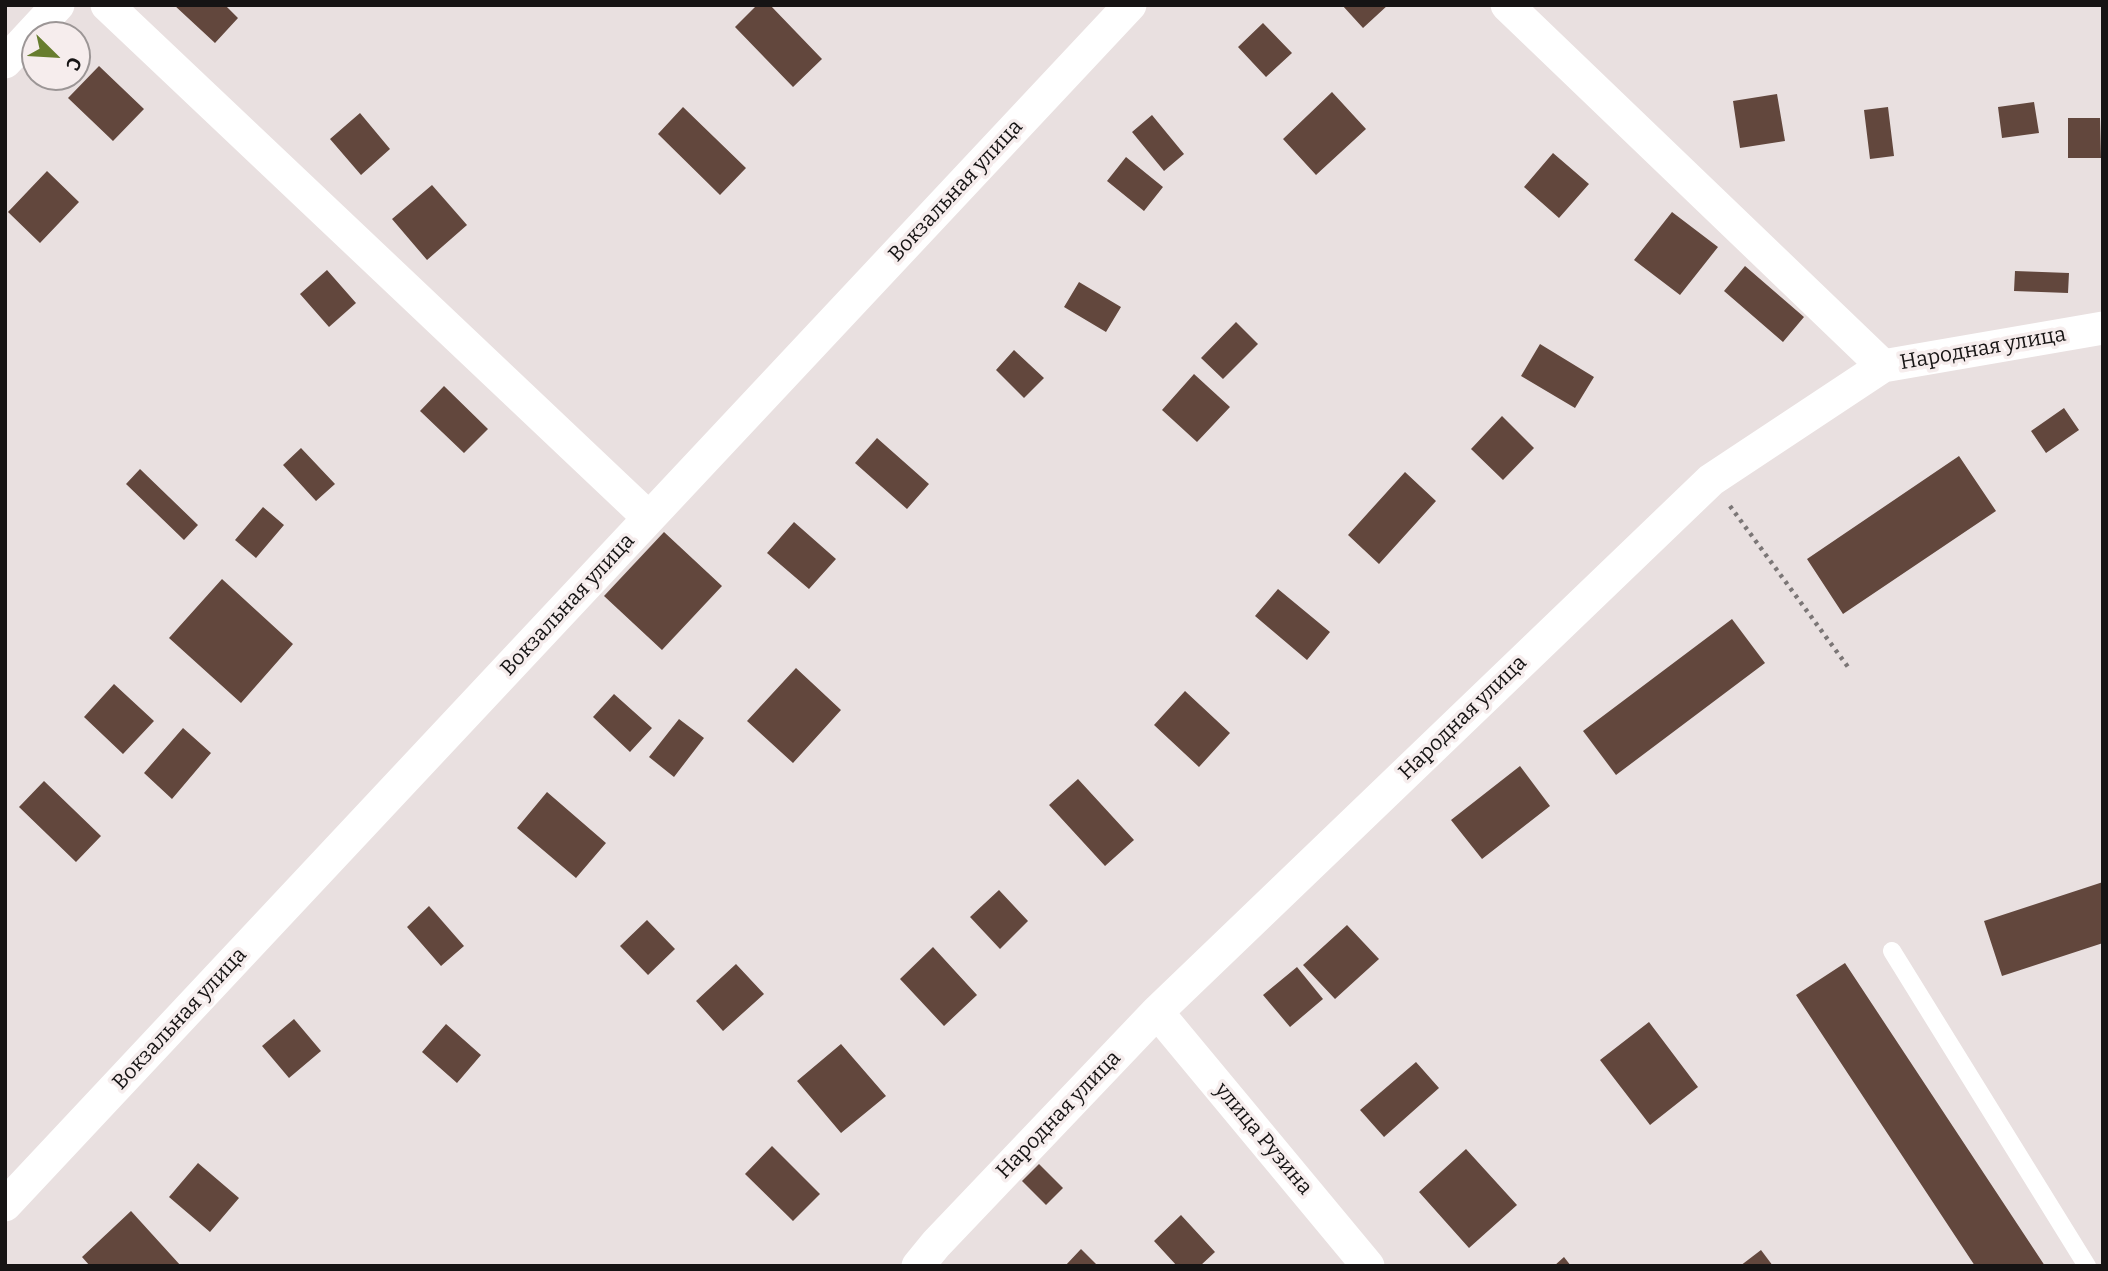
<!DOCTYPE html>
<html>
<head>
<meta charset="utf-8">
<style>
  body { margin:0 }
  #map { position:relative; width:2108px; height:1271px; overflow:hidden; background:#e9e0e0; font-family:Bitter,serif }
  canvas { display:block }
  .frame { position:absolute; inset:0; border:7px solid #161414; pointer-events:none }
  .north { position:absolute; left:21px; top:21px; width:70px; height:70px; box-sizing:border-box; background:#f6eded; border:2px solid #9c9696; border-radius:50%; rotate:114deg; font-size:19px; font-weight:700; line-height:28px; text-align:center; color:#161414 }
  .north::after { content:''; display:block; margin:auto; width:24px; height:32px; background:#677d2e; clip-path:polygon(50% 0,100% 100%,50% 72%,0 100%) }
</style>
</head>
<body>
<div id="map">
<canvas width="2108" height="1271"></canvas>
<div class="frame"></div>
<div class="north">С</div>
</div>
<script>
const ctx = document.querySelector('canvas').getContext('2d');
ctx.lineJoin = 'round';
function paint(path, color) { ctx.fillStyle = color; ctx.fill(path, 'evenodd'); }
const toPath = rows => new Path2D(rows.map(r => 'M' + r).join(''));
function strokePath(path, color, width, dash) { ctx.strokeStyle = color; ctx.lineWidth = width; ctx.lineCap = dash ? 'butt' : 'round'; ctx.setLineDash(dash || []); ctx.stroke(path); }
function drawText(font, color, halo, rows, align = 'center') {
  ctx.font = font + ' Bitter,serif'; ctx.lineWidth = 7; ctx.setLineDash([]); ctx.textBaseline = 'middle'; ctx.strokeStyle = halo; ctx.fillStyle = color; for (const [text, x, y, turn = 0] of rows) {
    ctx.save(); ctx.translate(x, y); ctx.rotate((+turn || 0) * Math.PI / 180); ctx.textAlign = isNaN(turn) ? turn : align; if (halo) ctx.strokeText(text, 0, 0); ctx.fillText(text, 0, 0); ctx.restore();
  }
}
const building = toPath([
  [174,5,225,5,238,18,215,43],
  [757,5,770,5,822,59,793,87,735,27],
  [1342,5,1388,5,1363,28],
  [1263,23,1292,53,1266,77,1238,47],
  [99,66,144,109,113,141,68,98],
  [1332,92,1366,129,1316,175,1283,139],
  [1777,94,1785,141,1740,148,1733,101],
  [2034,102,2039,133,2002,138,1998,107],
  [683,107,746,168,720,195,658,134],
  [1888,107,1894,156,1870,159,1864,110],
  [360,113,390,149,361,175,330,139],
  [1152,115,1184,154,1164,171,1132,132],
  [2068,118,2100,118,2101,158,2068,158],
  [1553,153,1589,184,1559,218,1524,187],
  [1126,157,1163,187,1144,211,1107,181],
  [47,171,79,202,40,243,8,212],
  [432,185,467,225,427,260,392,219],
  [1672,212,1718,247,1680,295,1634,260],
  [1745,266,1804,317,1783,342,1724,291],
  [327,270,356,303,329,327,300,294],
  [2015,271,2069,273,2068,293,2014,291],
  [1079,282,1121,307,1106,332,1064,307],
  [1236,322,1258,344,1223,379,1201,358],
  [1540,344,1594,377,1575,408,1521,376],
  [1014,350,1044,378,1024,398,996,370],
  [1194,374,1230,407,1197,442,1162,410],
  [444,386,488,429,464,453,420,411],
  [2064,408,2079,430,2046,453,2031,431],
  [1502,416,1534,448,1503,480,1471,449],
  [877,438,929,484,907,509,855,463],
  [301,448,335,484,316,501,283,465],
  [1959,456,1996,511,1843,614,1807,559],
  [140,469,198,525,184,540,126,484],
  [1405,472,1436,501,1379,564,1348,535],
  [263,507,284,525,256,558,235,540],
  [794,522,836,559,809,589,767,553],
  [664,532,722,586,662,650,604,596],
  [222,579,293,644,241,703,169,638],
  [1278,589,1330,632,1307,660,1255,616],
  [1732,619,1765,663,1616,775,1583,731],
  [796,668,841,710,793,763,747,721],
  [114,684,154,721,123,754,84,717],
  [1185,691,1230,733,1199,767,1154,725],
  [614,694,652,728,630,752,593,717],
  [679,719,704,738,674,777,649,757],
  [183,728,211,753,172,799,144,773],
  [1520,766,1550,806,1482,859,1451,820],
  [1078,779,1134,840,1105,866,1049,805],
  [44,781,101,836,76,862,19,807],
  [547,792,606,843,576,878,517,828],
  [2103,882,2103,943,2002,976,1984,921],
  [999,890,1028,921,1000,949,970,917],
  [429,906,464,946,441,966,407,927],
  [647,920,675,949,648,975,620,946],
  [1347,925,1379,959,1335,999,1303,965],
  [933,947,977,995,944,1026,900,979],
  [1845,963,2045,1266,1975,1266,1796,995],
  [736,964,764,994,723,1031,696,1001],
  [1297,967,1323,999,1290,1027,1263,995],
  [294,1019,321,1051,289,1078,262,1046],
  [1649,1022,1698,1087,1650,1125,1600,1060],
  [446,1024,481,1055,457,1083,422,1052],
  [841,1044,886,1096,841,1133,797,1081],
  [1416,1062,1439,1088,1384,1137,1360,1110],
  [772,1146,820,1194,793,1221,745,1174],
  [1466,1149,1517,1205,1469,1248,1419,1192],
  [198,1163,239,1198,210,1232,169,1197],
  [1039,1164,1063,1188,1046,1205,1022,1181],
  [131,1211,181,1266,90,1266,82,1257],
  [1181,1215,1215,1252,1200,1266,1177,1266,1154,1241],
  [1081,1249,1098,1266,1065,1266],
  [1761,1250,1773,1266,1740,1266],
  [1564,1257,1571,1266,1554,1266]
]);
const path = toPath([
  [1730,506,1848,667]
]);
const service = toPath([
  [1892,951,2087,1266]
]);
const minor = toPath([
  [107,5,649,518],
  [1507,5,1883,366],
  [5,62,58,5],
  [1157,1012,1368,1266],
  [5,1205,1130,5],
  [918,1266,936,1244,1157,1012,1711,480,1883,366,2103,328]
]);
const streetNames = [
  ["Вокзальная улица",956,191,-47],
  ["Народная улица",1983,349,-10],
  ["Вокзальная улица",568,605,-47],
  ["Народная улица",1463,718,-44],
  ["Вокзальная улица",180,1019,-47],
  ["Народная улица",1059,1115,-46],
  ["улица Рузина",1263,1139,50]
];
paint(building, '#62473d');
strokePath(path, '#7b7676', 4.5, [3.5, 5]);
strokePath(service, '#fff', 18);
strokePath(minor, '#fff', 33);
drawText('21px', '#161414', '#f6eded', streetNames);
</script>
</body>
</html>
